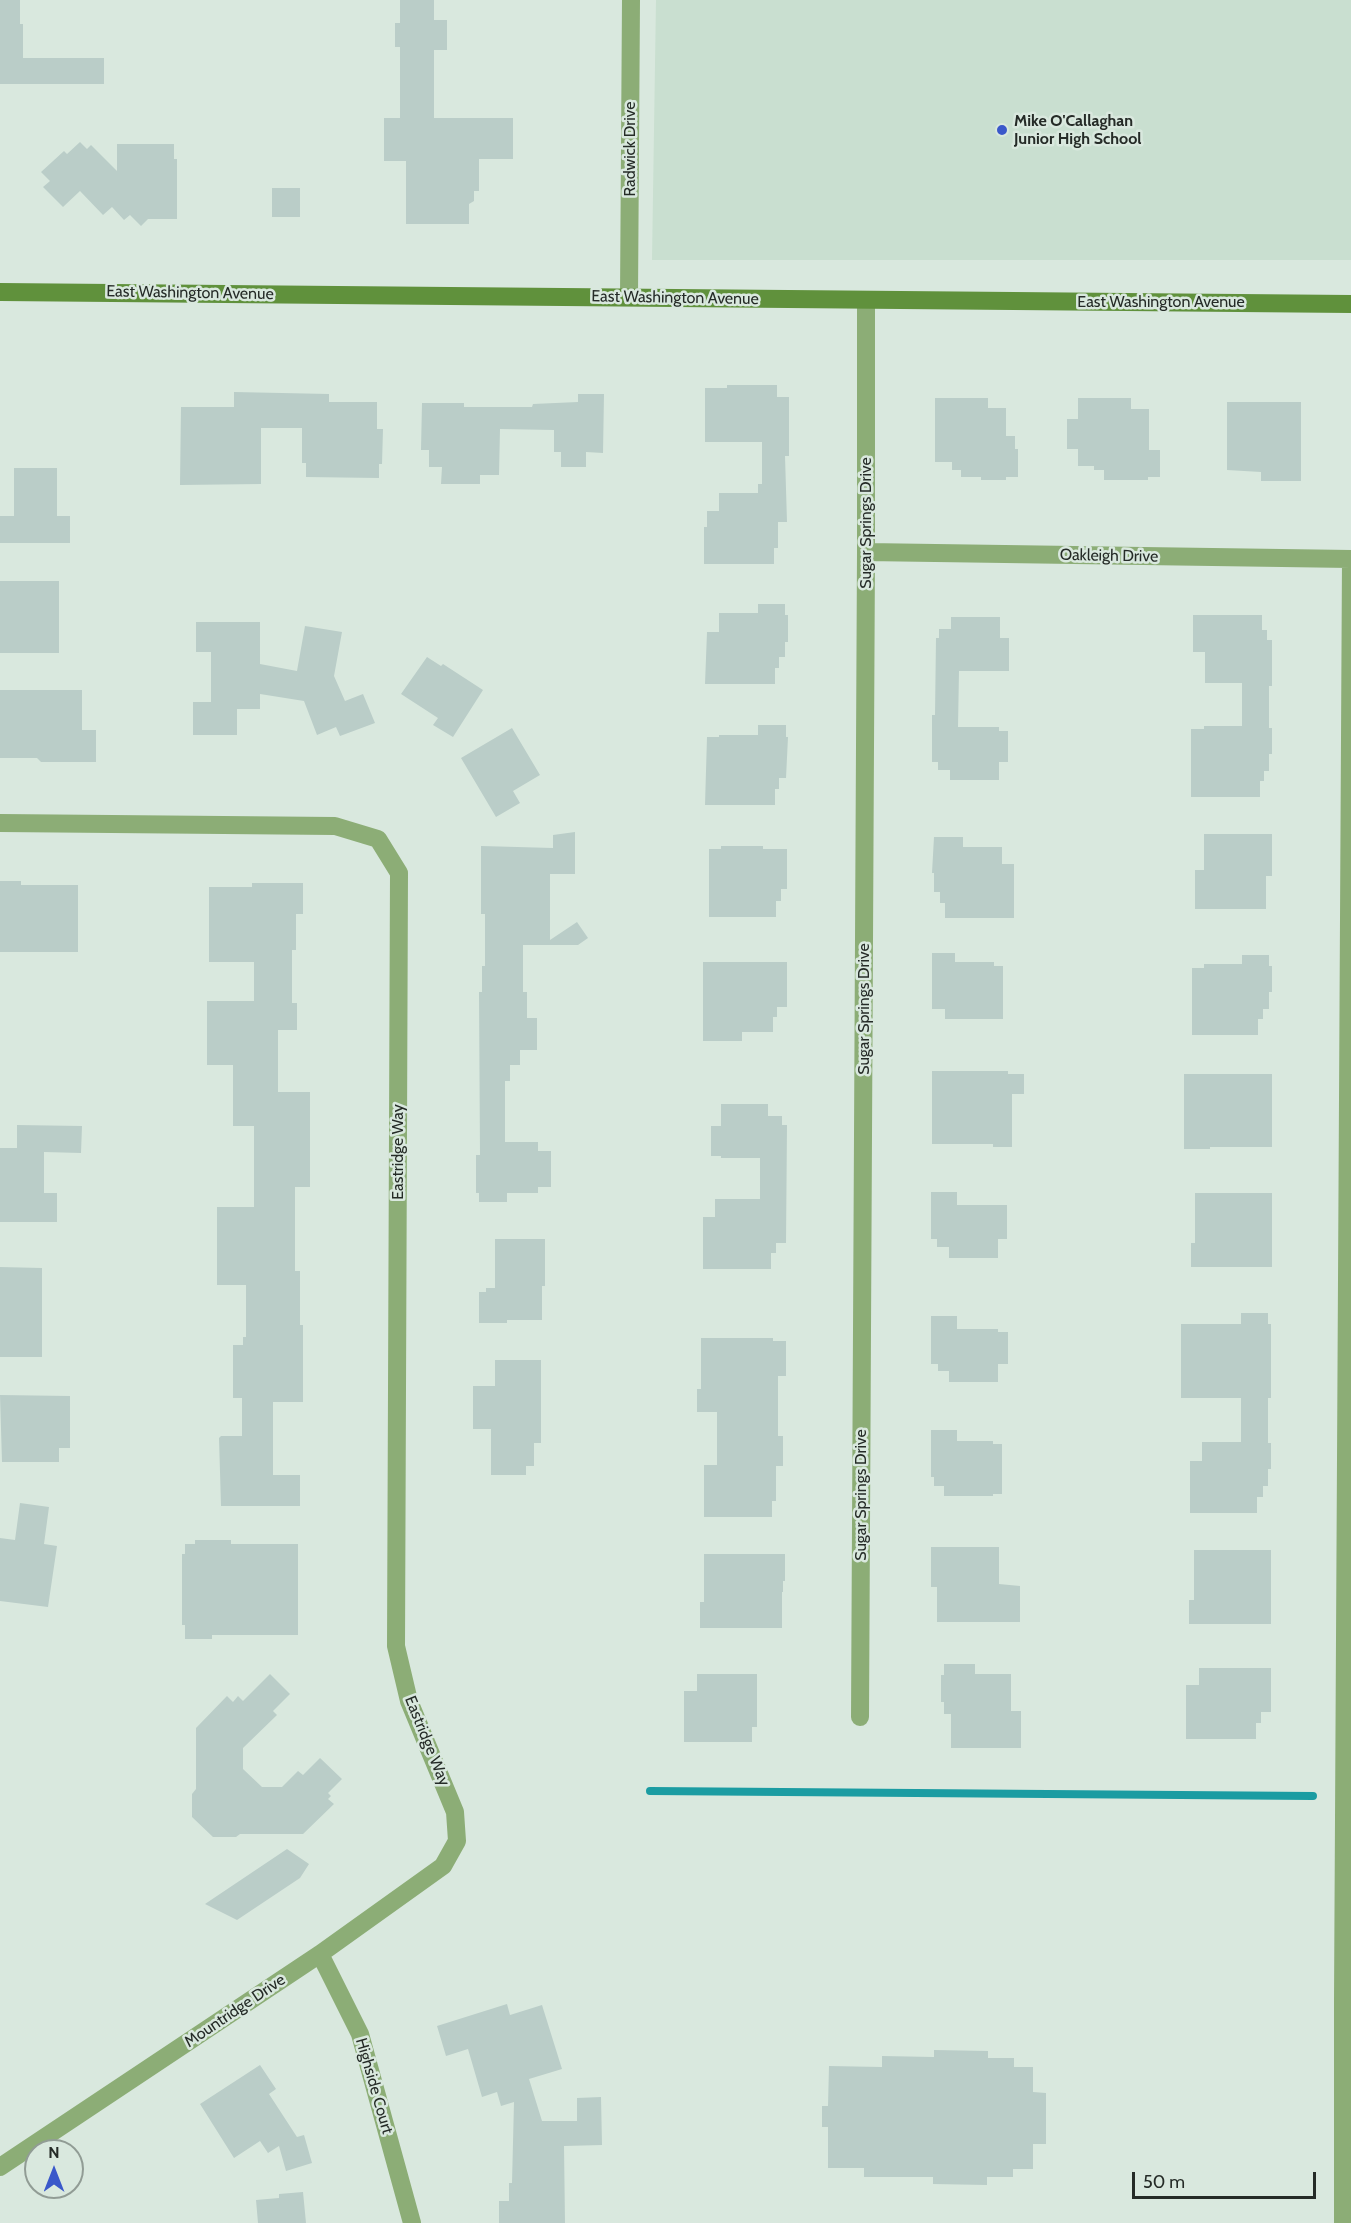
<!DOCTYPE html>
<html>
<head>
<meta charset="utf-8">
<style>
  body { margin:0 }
  #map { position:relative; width:1351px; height:2223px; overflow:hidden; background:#d9e8de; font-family:Cabin,sans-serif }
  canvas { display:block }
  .north { position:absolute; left:24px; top:2139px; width:60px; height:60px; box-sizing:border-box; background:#d9e8de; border:2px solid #919c95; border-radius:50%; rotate:0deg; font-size:16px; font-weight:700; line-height:24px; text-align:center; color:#252b27 }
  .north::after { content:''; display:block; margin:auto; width:21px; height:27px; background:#3a58ca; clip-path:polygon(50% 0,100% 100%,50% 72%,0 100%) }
  .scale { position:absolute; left:1132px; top:2172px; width:184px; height:27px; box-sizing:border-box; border:3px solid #252b27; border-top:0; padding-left:8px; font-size:18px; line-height:21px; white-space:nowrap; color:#252b27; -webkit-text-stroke:4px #d9e8de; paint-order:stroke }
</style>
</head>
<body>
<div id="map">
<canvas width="1351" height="2223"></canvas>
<div class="north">N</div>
<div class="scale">50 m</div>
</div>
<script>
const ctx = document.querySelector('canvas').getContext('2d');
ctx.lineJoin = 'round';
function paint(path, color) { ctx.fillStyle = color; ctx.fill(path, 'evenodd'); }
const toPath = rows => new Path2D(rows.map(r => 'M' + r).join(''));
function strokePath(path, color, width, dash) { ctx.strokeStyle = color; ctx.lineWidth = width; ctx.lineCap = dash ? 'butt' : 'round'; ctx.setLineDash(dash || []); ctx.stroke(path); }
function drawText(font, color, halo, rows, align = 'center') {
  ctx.font = font + ' Cabin,sans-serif'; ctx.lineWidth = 5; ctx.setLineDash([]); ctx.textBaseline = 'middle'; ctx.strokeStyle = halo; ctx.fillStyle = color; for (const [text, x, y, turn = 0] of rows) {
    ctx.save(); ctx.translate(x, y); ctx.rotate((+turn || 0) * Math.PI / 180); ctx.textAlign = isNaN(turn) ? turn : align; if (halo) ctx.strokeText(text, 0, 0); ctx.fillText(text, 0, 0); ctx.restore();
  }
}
const built = toPath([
  [656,0,1351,0,1351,260,652,260]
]);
const stream = toPath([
  [650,1791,1313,1796]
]);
const building = toPath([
  [0,0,20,0,20,24,23,24,23,58,104,58,104,84,0,84],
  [400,0,434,0,434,20,447,20,447,50,434,50,434,118,513,118,513,159,479,159,479,191,474,191,474,201,469,204,469,224,406,224,406,161,384,161,384,118,400,118,400,47,395,47,395,23,400,23],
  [80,142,87,149,91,145,117,171,117,144,174,144,174,159,177,159,177,219,148,219,141,226,130,215,124,220,112,207,103,215,80,191,63,207,43,187,50,181,41,172,64,151,67,154],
  [272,188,300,188,300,217,272,217],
  [727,385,777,385,777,397,789,397,789,456,785,456,787,522,778,522,778,548,774,548,774,564,704,564,704,527,707,527,707,511,719,511,719,493,758,493,758,484,762,484,762,442,705,442,705,388,727,388],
  [234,392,329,394,329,402,377,402,377,429,383,429,382,464,379,464,379,478,306,477,306,463,302,463,302,428,261,428,261,484,180,485,181,407,234,407],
  [578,394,604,394,603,453,586,452,586,467,561,467,561,452,554,452,554,430,500,429,499,475,480,475,480,484,441,484,442,467,429,467,429,450,421,450,422,403,464,403,464,407,532,407,533,404,578,402],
  [935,398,988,398,988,408,1006,408,1006,436,1015,436,1015,449,1018,449,1018,477,1006,477,1006,480,981,480,981,477,961,477,961,470,952,470,952,462,935,462],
  [1078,398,1131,398,1131,409,1149,409,1149,450,1160,450,1160,477,1148,477,1148,480,1104,480,1104,470,1094,470,1094,466,1078,466,1078,449,1067,449,1067,419,1078,419],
  [1227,402,1301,402,1301,481,1261,481,1261,472,1227,470],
  [14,468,57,468,57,516,70,516,70,543,0,543,0,516,14,516],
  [0,581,59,581,59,653,0,653],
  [758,604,785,604,785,615,788,615,788,642,785,642,785,657,779,657,779,668,775,668,775,684,705,684,707,632,719,632,719,613,758,613],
  [1193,615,1262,615,1262,630,1267,630,1267,640,1272,640,1272,686,1269,686,1269,728,1272,728,1272,754,1269,754,1269,771,1264,771,1264,781,1260,781,1260,797,1191,797,1191,729,1204,729,1204,726,1242,726,1242,683,1205,683,1205,652,1193,652],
  [951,617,1000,617,1000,638,1009,638,1009,671,959,671,958,727,999,727,999,731,1008,731,1008,762,999,762,999,780,950,780,950,770,938,770,938,762,932,762,932,715,935,715,936,638,939,638,939,629,951,629],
  [196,622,260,622,260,664,297,671,305,626,342,632,334,676,345,701,363,694,375,723,340,736,336,727,317,735,304,701,260,694,260,709,237,709,237,735,193,735,193,702,211,702,211,652,196,652],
  [427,657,441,666,443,664,483,690,453,737,433,725,438,718,401,694],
  [0,690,82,690,82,730,96,730,96,762,41,762,37,758,0,758],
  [758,725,786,725,786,737,788,737,786,778,779,778,779,789,775,789,775,805,705,805,707,737,719,737,719,735,758,735],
  [512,728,540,775,513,791,520,803,496,817,461,758],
  [575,832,575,874,550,874,550,940,577,922,588,938,578,945,523,945,523,992,527,992,527,1018,537,1018,537,1050,520,1050,520,1065,510,1065,510,1081,505,1081,505,1142,538,1142,538,1151,551,1151,551,1187,538,1187,538,1193,507,1193,507,1202,479,1202,479,1193,476,1193,476,1155,480,1155,479,992,482,992,482,966,485,966,485,914,481,914,481,846,553,848,553,835],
  [1204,834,1272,834,1272,876,1266,876,1266,909,1195,909,1195,870,1204,870],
  [934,837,963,837,963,847,1002,847,1002,864,1014,864,1014,918,945,918,945,903,940,903,940,892,934,892,934,873,932,873],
  [721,846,763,846,763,849,787,849,787,889,781,889,781,901,776,901,776,917,709,917,709,849,721,849],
  [0,881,21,881,21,885,78,885,78,952,0,952],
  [252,883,303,883,303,914,296,914,296,950,292,950,292,1003,297,1003,297,1030,278,1030,278,1092,310,1092,310,1187,295,1187,295,1271,300,1271,300,1325,303,1325,303,1402,273,1402,273,1475,300,1475,300,1506,221,1506,219,1438,221,1436,242,1436,242,1398,233,1398,233,1345,243,1345,243,1337,246,1337,246,1285,217,1285,217,1207,254,1207,254,1126,233,1126,233,1065,207,1065,207,1001,254,1001,254,962,209,962,209,887,252,887],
  [932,953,955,953,955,962,994,962,994,966,1003,966,1003,1019,945,1019,945,1009,932,1009],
  [1242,955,1269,955,1269,966,1272,966,1272,992,1269,992,1269,1009,1263,1009,1263,1019,1258,1019,1258,1035,1192,1035,1192,968,1204,968,1204,964,1242,964],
  [703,962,787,962,787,1007,777,1007,777,1017,773,1017,773,1032,742,1032,742,1041,703,1041],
  [932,1071,1008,1071,1008,1074,1024,1074,1024,1094,1012,1094,1012,1147,993,1147,993,1144,932,1144],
  [1184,1074,1272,1074,1272,1147,1210,1147,1210,1149,1184,1149],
  [721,1104,768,1104,768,1116,782,1116,782,1125,787,1125,786,1243,776,1243,776,1253,771,1253,771,1269,703,1269,703,1217,715,1217,715,1199,760,1199,760,1158,721,1158,721,1156,711,1156,711,1126,721,1126],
  [17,1125,82,1126,81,1153,44,1152,44,1193,57,1193,57,1222,0,1222,0,1148,17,1148],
  [931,1192,957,1192,957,1205,1007,1205,1007,1239,998,1239,998,1258,949,1258,949,1247,937,1247,937,1239,931,1239],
  [1195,1193,1272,1193,1272,1267,1191,1267,1191,1243,1195,1243],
  [495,1239,545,1239,545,1286,542,1286,542,1320,507,1320,507,1323,479,1323,479,1292,486,1292,486,1288,495,1288],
  [0,1267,42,1268,42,1357,0,1357],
  [1241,1313,1268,1313,1268,1324,1271,1324,1271,1398,1268,1398,1268,1443,1271,1443,1271,1469,1268,1469,1268,1486,1263,1486,1263,1497,1257,1497,1257,1513,1190,1513,1190,1461,1202,1461,1202,1442,1241,1442,1241,1398,1181,1398,1181,1324,1241,1324],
  [931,1316,957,1316,957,1329,998,1329,998,1332,1008,1332,1008,1364,998,1364,998,1382,949,1382,949,1371,938,1371,938,1364,931,1364],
  [701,1338,773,1338,773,1341,786,1341,786,1376,778,1376,778,1436,783,1436,783,1466,776,1466,776,1501,772,1501,772,1517,704,1517,704,1465,717,1465,717,1412,697,1412,697,1389,701,1389],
  [495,1360,541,1360,541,1443,534,1443,534,1466,526,1466,526,1475,491,1475,491,1429,473,1429,473,1386,495,1386],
  [0,1395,70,1396,70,1448,59,1448,59,1462,2,1462],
  [931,1430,957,1430,957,1441,993,1441,993,1444,1002,1444,1002,1494,993,1494,993,1496,944,1496,944,1486,934,1486,934,1477,931,1477],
  [20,1503,49,1507,44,1544,57,1546,48,1607,0,1601,0,1538,15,1540],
  [195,1540,231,1540,231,1544,298,1544,298,1635,212,1635,212,1639,185,1639,185,1625,182,1625,182,1554,185,1554,185,1544,195,1544],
  [931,1547,999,1547,999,1584,1020,1586,1020,1622,937,1622,937,1587,931,1587],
  [1194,1550,1271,1550,1271,1624,1189,1624,1189,1600,1194,1600],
  [704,1554,785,1554,785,1581,783,1581,783,1592,782,1592,782,1628,700,1628,700,1602,704,1602],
  [944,1664,975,1664,975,1674,1011,1674,1011,1711,1021,1711,1021,1748,951,1748,951,1714,944,1714,944,1702,941,1702,941,1675,944,1675],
  [1199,1668,1271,1668,1271,1712,1261,1712,1261,1723,1256,1723,1256,1739,1186,1739,1186,1685,1199,1685],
  [270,1674,290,1694,273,1711,277,1715,243,1748,243,1769,262,1787,282,1787,298,1771,303,1775,320,1758,342,1779,328,1793,331,1796,328,1799,334,1804,303,1834,240,1834,236,1837,213,1837,192,1817,192,1794,196,1789,196,1728,227,1696,233,1702,238,1696,243,1701],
  [697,1674,757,1674,757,1727,752,1727,752,1742,684,1742,684,1691,697,1691],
  [287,1849,309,1864,300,1878,237,1920,205,1904],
  [507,2004,510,2015,542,2005,562,2069,529,2079,542,2121,577,2121,577,2098,601,2097,602,2145,564,2146,565,2223,499,2223,499,2201,509,2201,509,2183,512,2183,514,2102,501,2106,497,2092,482,2097,468,2049,446,2056,437,2026],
  [934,2050,988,2051,988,2058,1014,2058,1014,2067,1033,2067,1033,2092,1046,2093,1046,2144,1033,2144,1033,2169,1013,2169,1013,2177,987,2177,987,2185,933,2184,933,2177,864,2177,864,2168,828,2168,828,2127,822,2127,822,2106,828,2106,829,2066,882,2067,882,2056,934,2057],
  [260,2065,276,2089,269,2094,297,2137,304,2135,312,2163,286,2171,279,2146,268,2153,260,2141,234,2158,200,2104],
  [303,2192,306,2223,258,2223,256,2200,279,2198,279,2194]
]);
const street = toPath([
  [629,297,631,0],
  [866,552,1351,559],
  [0,823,335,826,378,839,399,873,396,1646,409,1701,455,1812,457,1841,443,1866,320,1954,0,2167],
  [860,1717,866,552,866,301],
  [320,1954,360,2034,412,2223],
  [1343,2223,1343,1999,1351,559]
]);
const secondary = toPath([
  [0,292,1351,304]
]);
const markers = [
  [1002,130,6,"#3a58ca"]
];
const poiNames = [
  ["Mike O'Callaghan",1014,121],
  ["Junior High School",1014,139]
];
const streetNames = [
  ["Radwick Drive",630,149,-90],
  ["East Washington Avenue",190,293,1],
  ["East Washington Avenue",675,298,1],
  ["East Washington Avenue",1161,302],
  ["Sugar Springs Drive",866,523,-90],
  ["Oakleigh Drive",1109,556,1],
  ["Sugar Springs Drive",864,1009,-90],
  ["Eastridge Way",398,1152,-90],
  ["Sugar Springs Drive",861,1495,-90],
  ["Eastridge Way",427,1741,68],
  ["Mountridge Drive",235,2011,-34],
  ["Highside Court",374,2086,74]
];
paint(built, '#c9dfd0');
strokePath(stream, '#1b9ca2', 8);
paint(building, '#bacdc8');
strokePath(street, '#8cad76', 18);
strokePath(secondary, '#60913c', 18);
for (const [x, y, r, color] of markers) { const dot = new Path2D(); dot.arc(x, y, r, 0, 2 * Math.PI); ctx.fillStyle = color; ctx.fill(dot); strokePath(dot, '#d9e8de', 2); }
drawText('bold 16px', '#252b27', '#d9e8de', poiNames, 'left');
drawText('16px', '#252b27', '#d9e8de', streetNames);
</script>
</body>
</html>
